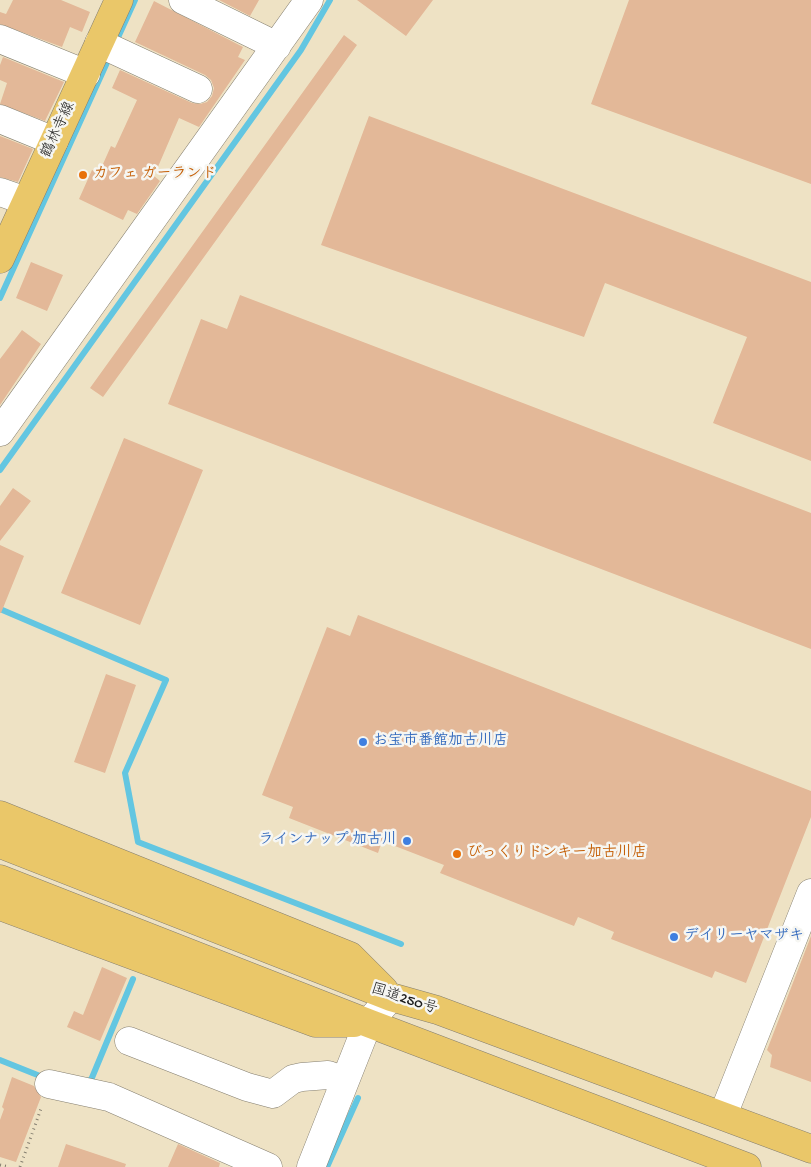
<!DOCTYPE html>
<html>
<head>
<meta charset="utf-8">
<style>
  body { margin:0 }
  canvas { display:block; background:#eee2c4 }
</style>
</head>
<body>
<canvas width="811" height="1167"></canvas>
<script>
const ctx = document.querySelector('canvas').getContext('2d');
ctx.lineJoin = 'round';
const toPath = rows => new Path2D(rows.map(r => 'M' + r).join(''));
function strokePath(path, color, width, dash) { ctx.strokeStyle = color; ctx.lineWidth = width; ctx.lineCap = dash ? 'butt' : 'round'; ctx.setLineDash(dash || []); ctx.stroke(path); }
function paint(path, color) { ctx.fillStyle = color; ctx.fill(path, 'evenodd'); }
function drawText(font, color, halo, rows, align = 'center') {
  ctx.font = font + ' "Gochi Hand","Klee One",sans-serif'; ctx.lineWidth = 5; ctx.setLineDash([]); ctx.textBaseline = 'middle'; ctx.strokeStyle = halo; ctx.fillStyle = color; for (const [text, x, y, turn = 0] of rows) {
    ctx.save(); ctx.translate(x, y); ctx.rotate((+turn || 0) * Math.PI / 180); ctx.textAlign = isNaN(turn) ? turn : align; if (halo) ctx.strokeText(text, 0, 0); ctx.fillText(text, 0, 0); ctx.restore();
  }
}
const stream = toPath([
  [115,44,135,0],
  [0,298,110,56],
  [0,470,301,50,330,0],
  [0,609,166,680,125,773,138,842,401,944],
  [0,1060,45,1078],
  [84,1082,91,1080,133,979],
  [327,1167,358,1098]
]);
const building = toPath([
  [13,0,61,0,90,12,82,32,70,27,62,47,0,24,0,12,6,14],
  [219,0,259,0,250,16],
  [357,0,433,0,406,36],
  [629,0,811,0,811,184,591,104],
  [154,1,243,47,238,57,245,60,199,127,179,118,154,176,160,181,137,214,128,210,123,220,79,199,92,170,99,173,111,146,115,148,137,100,112,88,120,70,192,103,200,104,207,102,212,96,214,88,211,80,205,75,135,42],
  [344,35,357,45,103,397,90,388],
  [3,57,64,82,45,121,0,104,7,83,0,80,0,65],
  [369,116,811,282,811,461,713,423,747,337,605,283,584,337,321,245],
  [0,136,33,149,18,182,0,177],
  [31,262,63,275,47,311,16,298],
  [240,295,811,513,811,649,168,404,201,319,227,329],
  [22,330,41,344,0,405,0,359],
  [124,438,203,470,140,625,61,593],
  [13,488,31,501,0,541,0,506],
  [0,545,24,556,1,613,0,613],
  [358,615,811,791,811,817,746,983,715,971,712,978,611,939,614,932,578,917,574,926,440,873,444,865,382,841,378,853,289,818,293,807,262,795,327,627,350,636],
  [106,674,136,685,105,773,74,762],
  [811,936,811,1082,770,1067,772,1055,767,1050],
  [102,967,127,978,100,1041,67,1027,74,1011,83,1015],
  [12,1077,34,1086,41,1097,16,1162,0,1157,0,1120,4,1109,2,1107],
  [66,1144,126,1164,125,1167,58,1167],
  [178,1144,220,1163,219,1167,168,1167]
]);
const path = toPath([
  [0,1165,9,1167],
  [20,1167,42,1106]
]);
const minor = toPath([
  [183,0,277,46],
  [0,39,86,74],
  [99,43,198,89],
  [0,119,54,141],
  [0,192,26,201],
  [0,432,309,0],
  [129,1041,247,1087,273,1094,293,1079,302,1077,328,1075,345,1081],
  [49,1084,109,1097,268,1167],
  [723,1115,811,893],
  [311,1167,368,1023,391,997]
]);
const major = toPath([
  [0,259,119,0]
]);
const highway = toPath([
  [0,815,350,956,384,990],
  [0,844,391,997,437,1010,811,1149],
  [0,879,368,1023,747,1167],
  [0,906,315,1023,354,1023]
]);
const markers = [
  [83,175,5,"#e8710a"],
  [363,742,5,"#3f7fe0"],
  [407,841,5,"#3f7fe0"],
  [457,854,5,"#e8710a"],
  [674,937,5,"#3f7fe0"]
];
const streetNames = [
  ["鶴林寺線",59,130,-65],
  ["国道250号",404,1000,18]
];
const foodNames = [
  ["カフェ ガーランド",93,175],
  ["びっくりドンキー加古川店",467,854]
];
const shopNames = [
  ["お宝市番館加古川店",373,742],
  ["ラインナップ 加古川",397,841,"right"],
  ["デイリーヤマザキ",684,937]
];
strokePath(stream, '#63c6e1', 6);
paint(building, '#e3b898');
strokePath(minor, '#857f70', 29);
strokePath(major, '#857f70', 29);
strokePath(highway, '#857f70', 29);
strokePath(path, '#857f70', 3, [1, 4]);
strokePath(minor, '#fff', 28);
strokePath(major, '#eac769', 28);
strokePath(highway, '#eac769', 28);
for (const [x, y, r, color] of markers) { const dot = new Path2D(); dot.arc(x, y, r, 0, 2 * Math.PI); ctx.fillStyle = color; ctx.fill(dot); strokePath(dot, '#f6f6f2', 2); }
drawText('15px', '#1c1c1c', '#f6f6f2', streetNames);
drawText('bold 15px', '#c56008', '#f6f6f2', foodNames, 'left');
drawText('bold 15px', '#366cbe', '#f6f6f2', shopNames, 'left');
</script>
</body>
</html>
